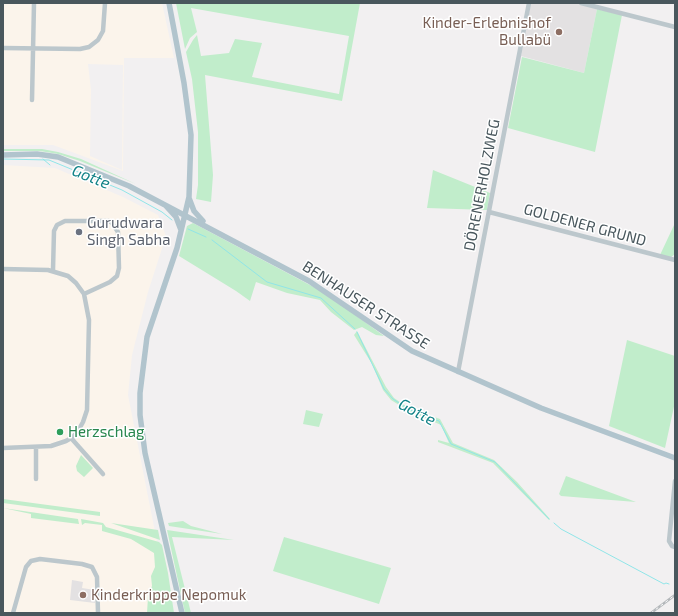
<!DOCTYPE html>
<html>
<head>
<meta charset="utf-8">
<style>
  body { margin:0 }
  #map { position:relative; width:678px; height:616px; overflow:hidden; background:#f2f0f1; font-family:"Exo 2",sans-serif }
  canvas { display:block }
  .frame { position:absolute; inset:0; border:4px solid #49575d; pointer-events:none }
</style>
</head>
<body>
<div id="map">
<canvas width="678" height="616"></canvas>
<div class="frame"></div>
</div>
<script>
const ctx = document.querySelector('canvas').getContext('2d');
ctx.lineJoin = 'round';
function paint(path, color) { ctx.fillStyle = color; ctx.fill(path, 'evenodd'); }
const toPath = rows => new Path2D(rows.map(r => 'M' + r).join(''));
function strokePath(path, color, width, dash) { ctx.strokeStyle = color; ctx.lineWidth = width; ctx.lineCap = dash ? 'butt' : 'round'; ctx.setLineDash(dash || []); ctx.stroke(path); }
function drawText(font, color, halo, rows, align = 'center') {
  ctx.font = font + ' "Exo 2",sans-serif'; ctx.lineWidth = 3; ctx.setLineDash([]); ctx.textBaseline = 'middle'; ctx.strokeStyle = halo; ctx.fillStyle = color; for (const [text, x, y, turn = 0] of rows) {
    ctx.save(); ctx.translate(x, y); ctx.rotate((+turn || 0) * Math.PI / 180); ctx.textAlign = isNaN(turn) ? turn : align; if (halo) ctx.strokeText(text, 0, 0); ctx.fillText(text, 0, 0); ctx.restore();
  }
}
const commercial = toPath([
  [3,3,162,3,174,58,124,58,123,171,53,145,3,145],
  [88,64,123,65,122,170,90,156,91,90],
  [3,165,55,168,123,197,158,215,166,236,148,292,132,355,128,395,171,613,3,613]
]);
const education = toPath([
  [531,3,577,3,597,9,584,73,521,56],
  [72,580,83,582,82,588,95,590,95,603,70,600]
]);
const green = toPath([
  [176,3,360,3,342,101,205,75,213,175,211,202,196,199,198,185,198,132,192,79,186,52,193,40,197,35,201,56,229,53,235,39,262,43,252,77,339,94,349,36,191,8,197,32,190,38,185,49],
  [597,9,622,15,595,152,508,128,522,57,584,73],
  [3,149,42,149,58,152,81,159,136,184,80,161,58,154,40,151,3,151],
  [433,170,490,193,487,210,427,208],
  [193,223,325,293,384,336,376,335,362,327,354,330,331,312,320,300,287,293,256,282,250,301,236,291,179,256,187,226],
  [675,223,675,254,670,258,660,255],
  [357,331,386,387,394,398,409,408,440,419,453,443,494,460,517,482,550,519,549,520,493,463,438,442,438,440,449,443,441,425,407,410,391,400,383,390,372,364,354,335],
  [627,340,675,356,675,402,665,448,609,426],
  [306,410,323,414,319,427,303,424],
  [81,455,93,468,84,477,77,471,76,466],
  [566,476,636,502,561,496,559,494],
  [3,499,100,512,100,516,3,503],
  [3,508,78,519,79,524,31,518,31,514],
  [81,519,103,523,106,527,159,542,162,545,168,573,174,613,147,613,148,597,152,586,151,576,155,567,154,553,131,539,102,531,102,525,85,523,82,525],
  [183,521,191,526,222,534,169,526,168,523],
  [111,523,158,530,160,540],
  [167,530,234,540,172,537,191,613,185,613],
  [284,537,391,568,379,604,273,571]
]);
const stream = toPath([
  [3,159,49,160,122,190,162,212,172,220],
  [43,159,50,165],
  [188,229,206,237],
  [212,240,267,282,321,298,355,329],
  [357,332,384,389,393,399,408,409,439,421,451,444,495,462,549,519],
  [554,523,561,529,664,584,666,583,669,584]
]);
const minor = toPath([
  [581,3,675,27],
  [3,48,80,49,89,47,98,40,103,31,105,3],
  [32,100,34,3],
  [489,212,675,260],
  [3,269,48,270,68,276,76,283,84,294,89,320,87,410,83,422,78,431,73,437,66,441,51,446,3,448],
  [53,270,54,231,57,225,65,221,109,221,112,223,118,232,119,268,117,276,110,282,84,294],
  [458,372,529,3],
  [71,438,103,474],
  [36,448,36,479],
  [675,481,669,541,672,546,675,547],
  [13,613,26,567,31,561,40,559,82,564,92,567,97,577,98,613]
]);
const major = toPath([
  [169,3,184,83,191,135,189,197,177,248,147,337,140,393,140,415,145,453,182,613],
  [3,155,37,154,58,157,129,186,309,281,412,351,541,408,675,458],
  [189,198,194,211,203,221],
  [166,206,176,217,181,230]
]);
const rail = toPath([
  [651,613,675,595]
]);
const markers = [
  [559,32,4,"#8d6e63"],
  [79,232,4,"#6b7280"],
  [60,432,4,"#2e9e5b"],
  [83,595,4,"#8d6e63"]
];
const educationNames = [
  ["Kinder-Erlebnishof",551,23],
  ["Bullabü",551,40],
  ["Kinderkrippe Nepomuk",91,595,"left"]
];
const streetNames = [
  ["DÖRENERHOLZWEG",482,185,-79],
  ["GOLDENER GRUND",585,225,15],
  ["BENHAUSER STRASSE",366,305,33]
];
const worshipNames = [
  ["Gurudwara",87,223],
  ["Singh Sabha",87,240]
];
const leisureNames = [
  ["Herzschlag",68,432]
];
const waterNames = [
  ["Gotte",91,177,22],
  ["Gotte",417,412,28]
];
paint(commercial, '#fbf4eb');
paint(education, '#e3e1e2');
paint(green, '#c1edcb');
strokePath(stream, '#90e5e8', 1);
strokePath(minor, '#bcc7cc', 4.5);
strokePath(major, '#b1c4cd', 5.5);
strokePath(rail, '#b3b7ba', 2.5);
strokePath(rail, '#fff', 1, [3]);
for (const [x, y, r, color] of markers) { const dot = new Path2D(); dot.arc(x, y, r, 0, 2 * Math.PI); ctx.fillStyle = color; ctx.fill(dot); strokePath(dot, '#fff', 1.5); }
drawText('15px', '#785e54', '#fff', educationNames, 'right');
drawText('15px', '#49575d', '#fff', streetNames);
drawText('15px', '#5b616d', '#fff', worshipNames, 'left');
drawText('15px', '#27864d', '#fff', leisureNames, 'left');
drawText('italic 16px', '#138388', '#fff', waterNames);
</script>
</body>
</html>
